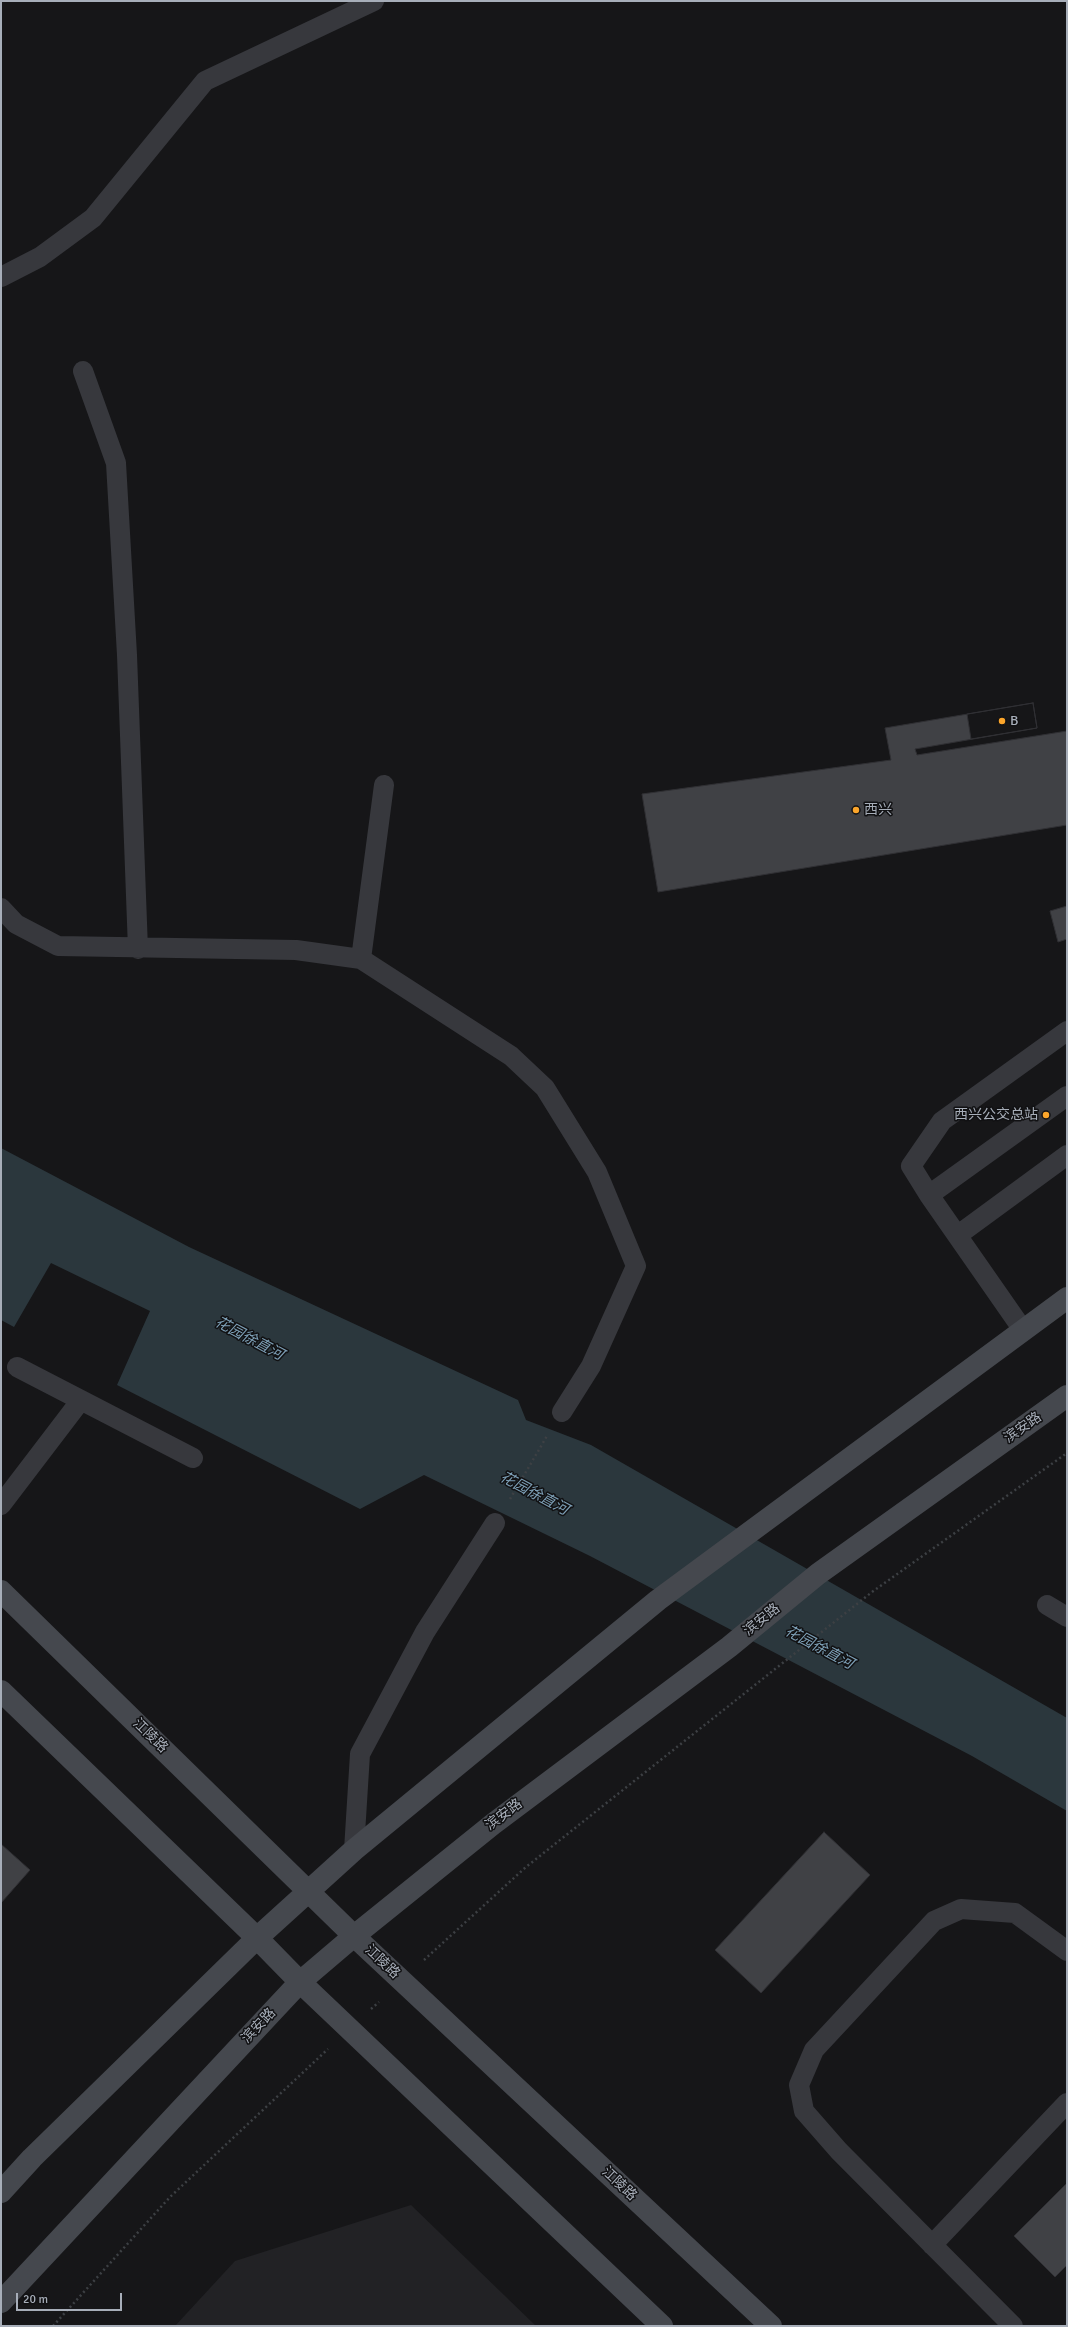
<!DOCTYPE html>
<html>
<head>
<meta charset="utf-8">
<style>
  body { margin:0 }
  #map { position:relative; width:1068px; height:2327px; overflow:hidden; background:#161618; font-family:Signika,sans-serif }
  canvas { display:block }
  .frame { position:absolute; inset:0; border:2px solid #a7aeb9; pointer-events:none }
  .scale { position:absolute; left:16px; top:2293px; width:106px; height:18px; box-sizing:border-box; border:2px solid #a7aeb9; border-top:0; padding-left:5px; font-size:12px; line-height:14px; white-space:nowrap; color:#a7aeb9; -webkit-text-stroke:3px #111113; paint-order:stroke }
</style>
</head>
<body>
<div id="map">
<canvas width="1068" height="2327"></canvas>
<div class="frame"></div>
<div class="scale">20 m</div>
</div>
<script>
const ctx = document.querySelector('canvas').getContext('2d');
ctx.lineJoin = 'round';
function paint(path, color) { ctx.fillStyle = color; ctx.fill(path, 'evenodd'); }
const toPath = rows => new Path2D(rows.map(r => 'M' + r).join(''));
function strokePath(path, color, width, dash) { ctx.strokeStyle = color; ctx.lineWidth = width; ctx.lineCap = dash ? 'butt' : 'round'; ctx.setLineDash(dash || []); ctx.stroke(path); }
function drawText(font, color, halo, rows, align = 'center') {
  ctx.font = font + ' Signika,"Noto Sans SC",sans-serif'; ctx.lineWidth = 3; ctx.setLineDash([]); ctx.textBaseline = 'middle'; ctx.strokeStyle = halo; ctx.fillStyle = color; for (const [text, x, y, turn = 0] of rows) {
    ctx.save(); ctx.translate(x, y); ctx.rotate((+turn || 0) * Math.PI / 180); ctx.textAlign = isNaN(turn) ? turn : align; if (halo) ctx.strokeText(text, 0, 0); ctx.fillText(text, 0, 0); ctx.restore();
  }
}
const built = toPath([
  [411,2205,536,2326,175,2326,235,2261]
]);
const water = toPath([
  [1,1148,189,1247,518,1400,526,1420,591,1445,1067,1718,1067,1811,972,1756,590,1556,424,1475,360,1509,117,1385,150,1311,51,1263,14,1327,1,1320]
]);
const building = toPath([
  [1033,703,1037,728,915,749,917,755,1067,731,1067,825,658,892,642,794,891,760,885,728,1033,703],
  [1033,703,1037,728,971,739,967,714,1033,703],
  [1067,906,1067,939,1058,942,1050,911,1067,906],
  [824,1832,870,1875,761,1993,715,1950,824,1832],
  [1,1844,30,1870,1,1903,1,1844],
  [1067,2183,1067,2265,1055,2277,1014,2236,1067,2183]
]);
const path = toPath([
  [510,1499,547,1436],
  [424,1960,526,1867,872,1592,1067,1453],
  [371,2009,379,2002],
  [53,2326,170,2197,328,2049]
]);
const lane = toPath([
  [1,277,40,257,93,218,205,81,374,1],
  [83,371,116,463,127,655,138,949],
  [1,908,16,924,58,946,296,950,361,959,511,1056,545,1088,597,1172,636,1266,591,1366,562,1412],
  [361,959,384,785],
  [929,1195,1067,1096],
  [958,1235,1067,1155],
  [1023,1330,929,1195,911,1166,942,1121,1067,1031],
  [17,1367,193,1458],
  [1,1505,81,1400],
  [1047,1605,1067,1617],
  [354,1850,360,1754,425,1632,495,1523],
  [932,2245,1067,2103],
  [1013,2326,839,2151,804,2111,799,2085,814,2050,934,1921,961,1909,1015,1913,1067,1951]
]);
const secondary = toPath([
  [1,1591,354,1936,771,2326],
  [1,1691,257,1938,300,1982,662,2326],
  [1,2192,32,2158,257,1938,354,1850,658,1600,1067,1298],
  [1,2302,300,1982,354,1936,493,1824,729,1647,818,1574,1067,1396]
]);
const markers = [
  [1002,721,4,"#fba52b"],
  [856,810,4,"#fba52b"],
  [1046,1115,4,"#fba52b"]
];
const poiNames = [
  ["B",1010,721],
  ["西兴",864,810],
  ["西兴公交总站",1038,1115,"right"]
];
const streetNames = [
  ["滨安路",1023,1428,-35],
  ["滨安路",762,1620,-39],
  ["江陵路",150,1736,44],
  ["滨安路",504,1815,-37],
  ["江陵路",382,1962,43],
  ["滨安路",259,2026,-47],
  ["江陵路",619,2184,43]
];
const waterNames = [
  ["花园徐直河",249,1339,28],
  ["花园徐直河",534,1494,28],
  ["花园徐直河",819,1648,28]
];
paint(built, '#222225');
paint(water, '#2b373d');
paint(building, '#404145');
strokePath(building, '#303034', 1);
strokePath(path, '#3d4044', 2.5, [2, 3]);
strokePath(lane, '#37383d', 20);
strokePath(secondary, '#45484e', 22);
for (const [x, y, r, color] of markers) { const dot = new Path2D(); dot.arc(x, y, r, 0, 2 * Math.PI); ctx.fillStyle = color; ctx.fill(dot); strokePath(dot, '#111113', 1.5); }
drawText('14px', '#a7aeb9', '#111113', poiNames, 'left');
drawText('14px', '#a7aeb9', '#111113', streetNames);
drawText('italic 15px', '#7d9fb6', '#111113', waterNames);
</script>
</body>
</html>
